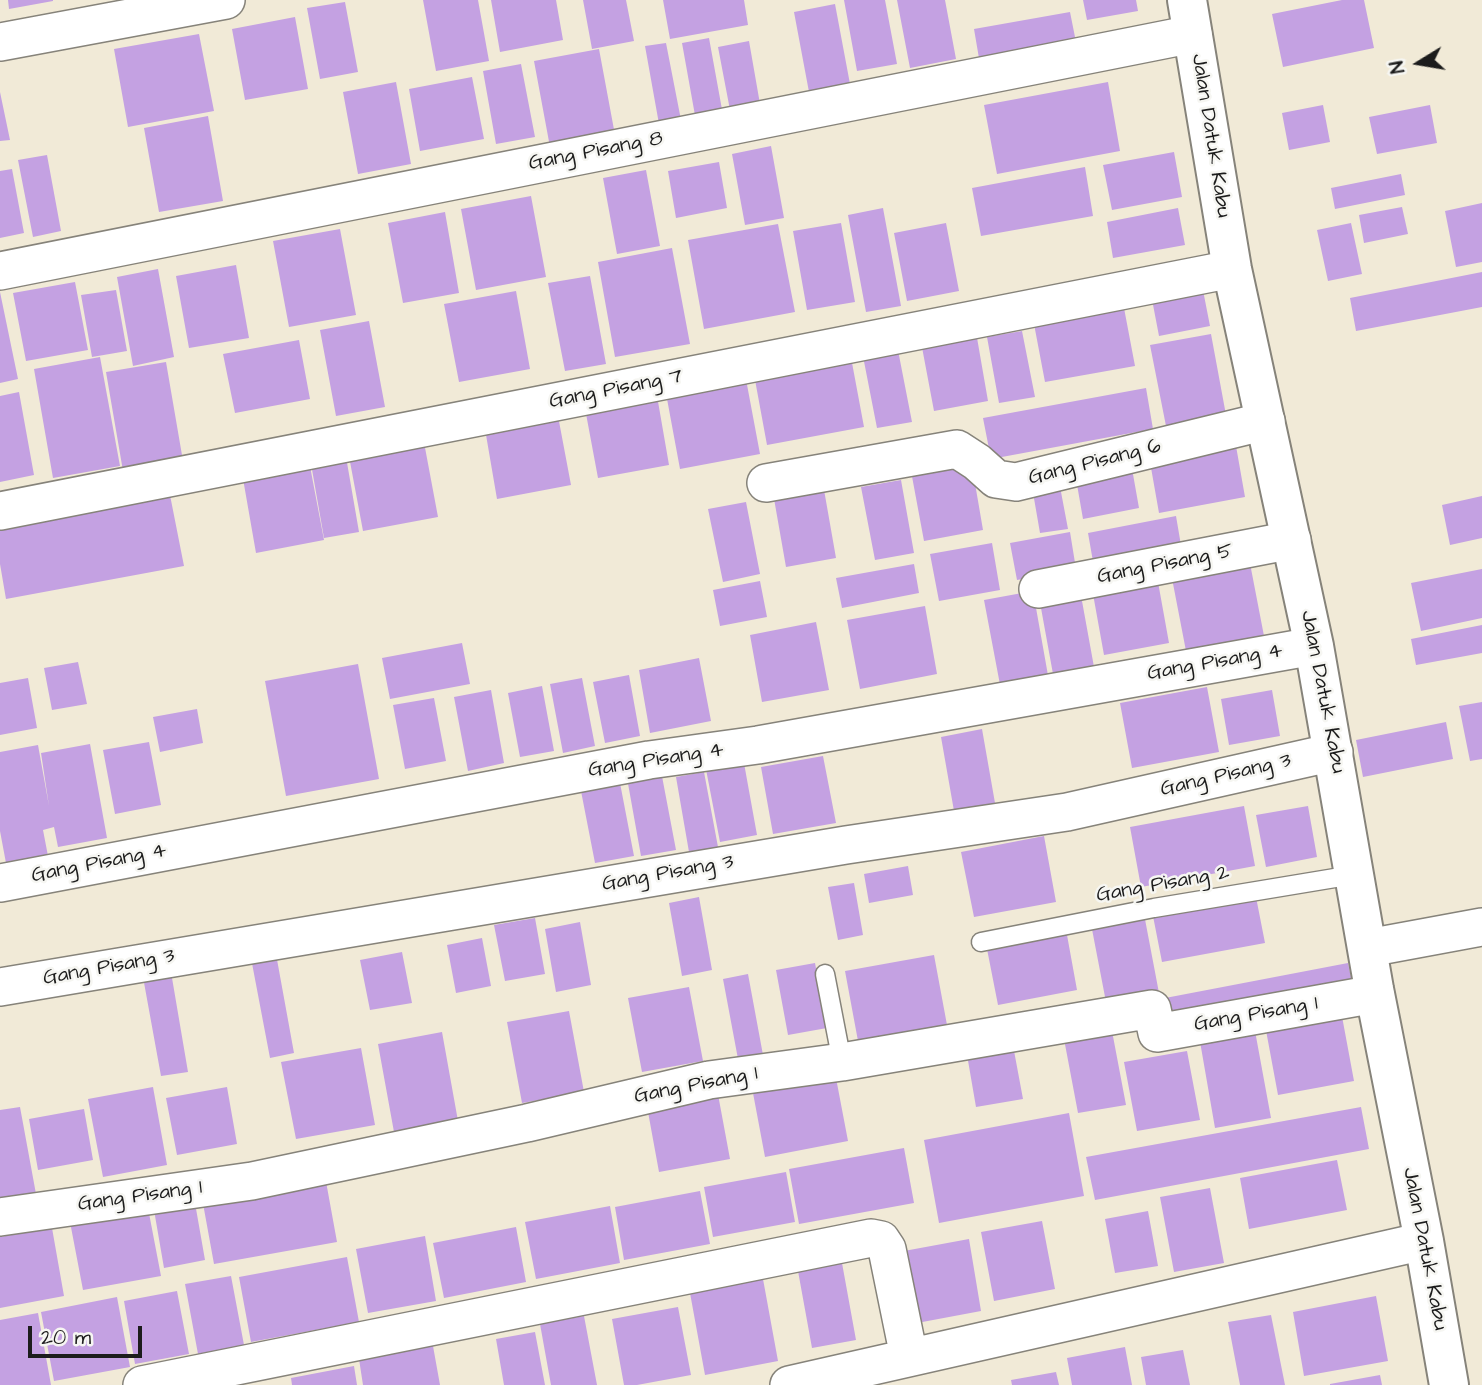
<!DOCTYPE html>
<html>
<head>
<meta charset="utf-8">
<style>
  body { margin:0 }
  #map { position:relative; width:1482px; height:1385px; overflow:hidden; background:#f1ead7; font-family:"Architects Daughter",sans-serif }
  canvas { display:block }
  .north { position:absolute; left:1384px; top:28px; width:70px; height:70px; -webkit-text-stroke:5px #f6f6f2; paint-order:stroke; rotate:259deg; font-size:19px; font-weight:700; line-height:28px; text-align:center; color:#1c1c1c }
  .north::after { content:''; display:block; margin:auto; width:24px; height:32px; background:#1c1c1c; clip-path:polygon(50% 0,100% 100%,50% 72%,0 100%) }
  .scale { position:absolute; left:28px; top:1326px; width:114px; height:32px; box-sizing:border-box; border:4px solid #1c1c1c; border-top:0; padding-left:9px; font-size:21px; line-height:24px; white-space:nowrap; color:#1c1c1c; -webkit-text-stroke:5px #f6f6f2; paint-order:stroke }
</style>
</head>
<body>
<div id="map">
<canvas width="1482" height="1385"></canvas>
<div class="north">N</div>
<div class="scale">20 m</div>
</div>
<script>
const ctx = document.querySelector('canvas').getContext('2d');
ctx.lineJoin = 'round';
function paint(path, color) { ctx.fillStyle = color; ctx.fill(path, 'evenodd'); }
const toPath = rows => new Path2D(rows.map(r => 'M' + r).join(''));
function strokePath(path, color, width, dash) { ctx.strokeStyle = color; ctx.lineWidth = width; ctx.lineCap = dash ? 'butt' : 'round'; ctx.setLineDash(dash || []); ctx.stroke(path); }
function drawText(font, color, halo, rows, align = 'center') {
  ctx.font = font + ' "Architects Daughter",sans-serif'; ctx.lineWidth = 5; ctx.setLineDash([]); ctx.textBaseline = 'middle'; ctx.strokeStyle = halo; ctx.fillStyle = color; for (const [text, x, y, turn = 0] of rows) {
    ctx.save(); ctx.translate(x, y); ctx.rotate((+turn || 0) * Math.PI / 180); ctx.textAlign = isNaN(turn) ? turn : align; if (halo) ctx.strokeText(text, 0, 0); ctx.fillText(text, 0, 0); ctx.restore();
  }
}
const building = toPath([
  [8,0,53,0,53,1,9,9],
  [423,0,478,0,489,61,436,71],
  [491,0,556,0,563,40,500,52],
  [583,0,626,0,634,41,592,49],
  [663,0,744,0,748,25,670,39],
  [844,0,885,0,897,64,857,71],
  [897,0,945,0,956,59,910,68],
  [1083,0,1136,0,1138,11,1087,20],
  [1342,0,1364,0,1374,48,1283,67,1272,14],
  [345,2,358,72,320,79,307,8],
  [835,4,850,84,809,92,794,12],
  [1070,12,1078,52,981,70,974,29],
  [295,17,308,89,245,100,232,29],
  [199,34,214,111,128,127,114,49],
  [709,38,725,126,698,132,682,43],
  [749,41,760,104,730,110,718,47],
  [666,43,681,120,659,124,645,46],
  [599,49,615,135,550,147,534,61],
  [521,64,535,137,496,144,483,71],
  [472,77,484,139,420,151,409,89],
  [396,82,411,164,358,174,343,92],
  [1108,82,1120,151,997,174,984,105],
  [0,92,10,140,0,141],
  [1323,105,1330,142,1289,150,1282,113],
  [1430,105,1437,143,1377,154,1369,117],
  [208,116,223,201,159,212,144,128],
  [771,146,784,218,745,225,732,154],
  [1174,152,1182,197,1112,210,1103,165],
  [47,155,61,231,33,237,18,160],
  [719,162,727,208,676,218,668,171],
  [1085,167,1093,216,981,236,972,188],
  [12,169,24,233,0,238,0,171],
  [646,170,660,246,617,254,603,178],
  [1401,174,1405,195,1335,209,1331,188],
  [531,196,546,277,476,290,461,209],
  [1482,203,1482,262,1456,267,1445,211],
  [1402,207,1408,234,1364,243,1359,215],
  [883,208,901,306,866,312,848,215],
  [1178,208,1185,245,1113,258,1107,222],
  [445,212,459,293,403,303,388,223],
  [841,223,855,302,807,310,793,231],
  [946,223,959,291,907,301,894,233],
  [1351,223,1362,274,1328,281,1317,230],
  [778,224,795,312,704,329,688,240],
  [340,229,356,315,289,327,273,241],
  [672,248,690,344,615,357,598,262],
  [236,265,249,338,189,348,176,276],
  [158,269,174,357,133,366,117,277],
  [1482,272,1482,307,1356,331,1350,298],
  [590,276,606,364,565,371,548,283],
  [1201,280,1210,326,1159,336,1150,289],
  [75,282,88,350,26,361,13,293],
  [116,290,127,351,92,357,81,295],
  [516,291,530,369,459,382,444,304],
  [0,292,18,379,0,383],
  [1124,308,1135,366,1045,382,1034,324],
  [369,321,385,407,336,416,320,330],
  [1022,331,1035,397,999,403,987,337],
  [976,332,988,401,934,411,921,342],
  [1211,334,1226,415,1166,426,1150,345],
  [299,340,310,399,235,413,223,354],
  [896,340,912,422,877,428,861,346],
  [850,352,864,427,767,445,753,369],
  [100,357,120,466,53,478,34,369],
  [166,362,183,461,123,471,106,372],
  [745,374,760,454,680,469,665,388],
  [1146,388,1153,429,991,459,983,418],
  [656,390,669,465,598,478,584,403],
  [19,392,34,475,0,482,0,396],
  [558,416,571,485,497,499,485,429],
  [423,437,438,517,363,531,348,451],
  [1236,446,1245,497,1159,513,1150,462],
  [345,451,359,532,324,538,310,458],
  [971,460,983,530,924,541,911,471],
  [309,461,324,540,256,553,242,473],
  [1131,463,1139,508,1083,519,1075,473],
  [1058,476,1068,529,1040,533,1031,481],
  [901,480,914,553,875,560,861,487],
  [823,484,836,558,786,567,773,493],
  [169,490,184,566,6,599,0,564,0,521],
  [1482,496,1482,538,1450,545,1442,505],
  [746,502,760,574,723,582,708,509],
  [1176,516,1183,557,1095,573,1088,533],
  [1070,532,1076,569,1017,580,1010,543],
  [992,543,1000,590,939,601,930,554],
  [1248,553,1264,636,1186,651,1170,568],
  [914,564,919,593,842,608,836,578],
  [1482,569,1482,618,1421,631,1411,583],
  [760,581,767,617,720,626,713,590],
  [1158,582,1169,643,1104,655,1093,594],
  [1080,590,1094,667,1053,674,1039,597],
  [1033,591,1049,681,1001,690,984,600],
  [925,606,937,674,860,689,847,620],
  [816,622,829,690,762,702,750,635],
  [1482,625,1482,653,1416,665,1411,639],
  [462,643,470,684,390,699,382,658],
  [699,658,711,721,650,733,639,670],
  [78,662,87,704,52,710,44,668],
  [358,664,379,779,286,796,265,681],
  [629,675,640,736,605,743,593,682],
  [28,678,37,728,0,735,0,683],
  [582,678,595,746,563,753,550,684],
  [542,686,554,751,520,757,508,693],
  [1207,687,1219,752,1132,768,1120,703],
  [491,690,504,763,468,771,454,697],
  [1272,690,1280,736,1229,745,1221,699],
  [434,698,446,761,405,769,393,705],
  [1482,702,1482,759,1470,761,1459,706],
  [197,709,203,743,160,752,153,717],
  [1446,722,1453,759,1363,777,1356,740],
  [982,729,995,803,954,811,941,737],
  [149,742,161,805,115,814,103,750],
  [90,744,107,838,58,847,54,827,43,830,48,856,6,863,0,831,0,752,38,745,49,806,41,753],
  [742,752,757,835,720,842,704,759],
  [823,756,836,823,773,834,761,767],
  [661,771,676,850,641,856,627,778],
  [704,772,718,847,689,852,676,777],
  [620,783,634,856,595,863,581,791],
  [1244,806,1255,866,1141,887,1130,827],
  [1308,806,1317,857,1266,867,1256,815],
  [1044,836,1056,902,974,917,961,852],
  [908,866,913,895,869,903,864,874],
  [854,883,863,935,838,940,828,887],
  [699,897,712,970,682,976,669,903],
  [1256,897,1265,943,1162,962,1153,916],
  [1144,914,1159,993,1106,1002,1091,924],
  [535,918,545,974,505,981,494,925],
  [580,922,591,985,556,992,545,929],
  [1067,935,1077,990,998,1005,987,949],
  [482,938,491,986,456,993,447,945],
  [402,952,412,1003,370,1010,360,960],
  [276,954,294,1053,270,1058,251,958],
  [934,955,947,1025,858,1041,845,971],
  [815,963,827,1028,788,1035,776,970],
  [1348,963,1354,992,1166,1028,1160,999],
  [171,972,188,1072,161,1076,143,977],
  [748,974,763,1055,738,1059,723,979],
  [689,987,703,1061,642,1072,628,998],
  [569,1011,584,1092,522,1103,507,1022],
  [1341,1011,1354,1081,1278,1095,1265,1025],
  [1253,1020,1271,1118,1215,1128,1198,1030],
  [1112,1031,1126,1105,1078,1113,1064,1039],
  [442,1032,458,1121,394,1132,378,1044],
  [1012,1040,1023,1099,976,1107,966,1049],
  [361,1048,375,1125,296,1139,281,1062],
  [1187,1051,1200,1120,1137,1131,1124,1062],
  [836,1078,848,1141,765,1157,753,1093],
  [153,1087,167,1165,103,1177,88,1099],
  [227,1087,237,1144,177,1155,166,1098],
  [717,1089,730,1159,659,1172,646,1101],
  [20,1107,36,1194,0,1200,0,1110],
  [1361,1107,1369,1149,1095,1200,1086,1157],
  [84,1109,93,1160,38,1170,29,1119],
  [1069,1113,1084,1196,939,1223,924,1140],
  [904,1148,914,1203,799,1224,789,1169],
  [1337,1160,1347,1210,1249,1229,1240,1178],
  [786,1172,795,1222,713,1237,704,1187],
  [325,1176,337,1242,214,1264,202,1198],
  [1210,1188,1224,1263,1174,1272,1160,1197],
  [700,1191,710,1244,624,1260,615,1207],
  [195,1203,205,1260,164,1268,154,1210],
  [610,1206,620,1263,536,1279,525,1222],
  [148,1208,161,1276,83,1290,70,1222],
  [1148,1211,1158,1266,1115,1273,1105,1219],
  [1042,1221,1055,1289,994,1301,981,1232],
  [516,1227,526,1282,444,1298,433,1243],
  [52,1228,64,1296,0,1308,0,1237],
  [425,1236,436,1301,368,1313,356,1249],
  [969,1239,981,1311,917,1323,904,1251],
  [347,1257,359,1322,251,1342,239,1277],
  [842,1263,856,1340,812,1348,798,1271],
  [231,1276,244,1345,198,1354,185,1284],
  [763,1279,778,1361,705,1375,690,1293],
  [177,1291,189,1354,135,1364,124,1301],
  [1376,1296,1388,1361,1304,1376,1293,1312],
  [117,1297,130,1367,54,1381,41,1312],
  [678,1307,691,1375,637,1385,624,1385,612,1319],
  [38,1313,51,1385,0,1385,0,1320],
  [1271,1315,1285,1385,1240,1385,1228,1322],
  [584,1316,597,1385,551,1385,540,1324],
  [535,1332,545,1385,504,1385,496,1339],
  [433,1346,440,1385,363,1385,359,1359],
  [1125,1347,1132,1385,1072,1385,1067,1358],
  [1183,1350,1190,1385,1146,1385,1141,1357],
  [354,1366,357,1385,292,1385,291,1378],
  [1056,1372,1059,1385,1012,1385,1011,1380],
  [1380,1375,1382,1385,1330,1385,1330,1384]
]);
const service = toPath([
  [981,942,1154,908,1353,875],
  [825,974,842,1062]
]);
const minor = toPath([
  [0,42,226,0],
  [0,271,1193,34],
  [766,483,957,449,977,462,996,479,1016,482,1266,421],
  [0,511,1232,269],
  [1038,589,1292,540],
  [0,883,649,760,758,745,1314,646],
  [1368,948,1482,927],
  [0,987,846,845,1067,812,1334,752],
  [0,1217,252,1181,527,1123,709,1080,842,1062,1152,1009,1157,1033,1375,994],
  [142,1385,871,1238,881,1240,887,1249,909,1357],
  [789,1385,1424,1241]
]);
const tertiary = toPath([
  [1187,0,1232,269,1314,646,1374,989,1424,1241,1449,1385]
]);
const streetNames = [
  ["Jalan Datuk Kabu",1210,136,81],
  ["Gang Pisang 8",596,152,-11],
  ["Gang Pisang 7",616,390,-11],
  ["Gang Pisang 6",1095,463,-14],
  ["Gang Pisang 5",1165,565,-11],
  ["Gang Pisang 4",1215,663,-10],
  ["Jalan Datuk Kabu",1322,692,79],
  ["Gang Pisang 4",656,761,-9],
  ["Gang Pisang 3",1226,776,-13],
  ["Gang Pisang 4",99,864,-11],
  ["Gang Pisang 3",668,874,-10],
  ["Gang Pisang 2",1163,885,-10],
  ["Gang Pisang 3",109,968,-10],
  ["Gang Pisang 1",1256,1015,-10],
  ["Gang Pisang 1",696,1086,-11],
  ["Gang Pisang 1",140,1197,-8],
  ["Jalan Datuk Kabu",1424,1249,79]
];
paint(building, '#c4a1e2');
strokePath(service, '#86837a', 21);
strokePath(minor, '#86837a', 40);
strokePath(tertiary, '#86837a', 42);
strokePath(service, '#fff', 18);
strokePath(minor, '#fff', 37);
strokePath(tertiary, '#fff', 38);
drawText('21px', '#1c1c1c', '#f6f6f2', streetNames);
</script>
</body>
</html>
